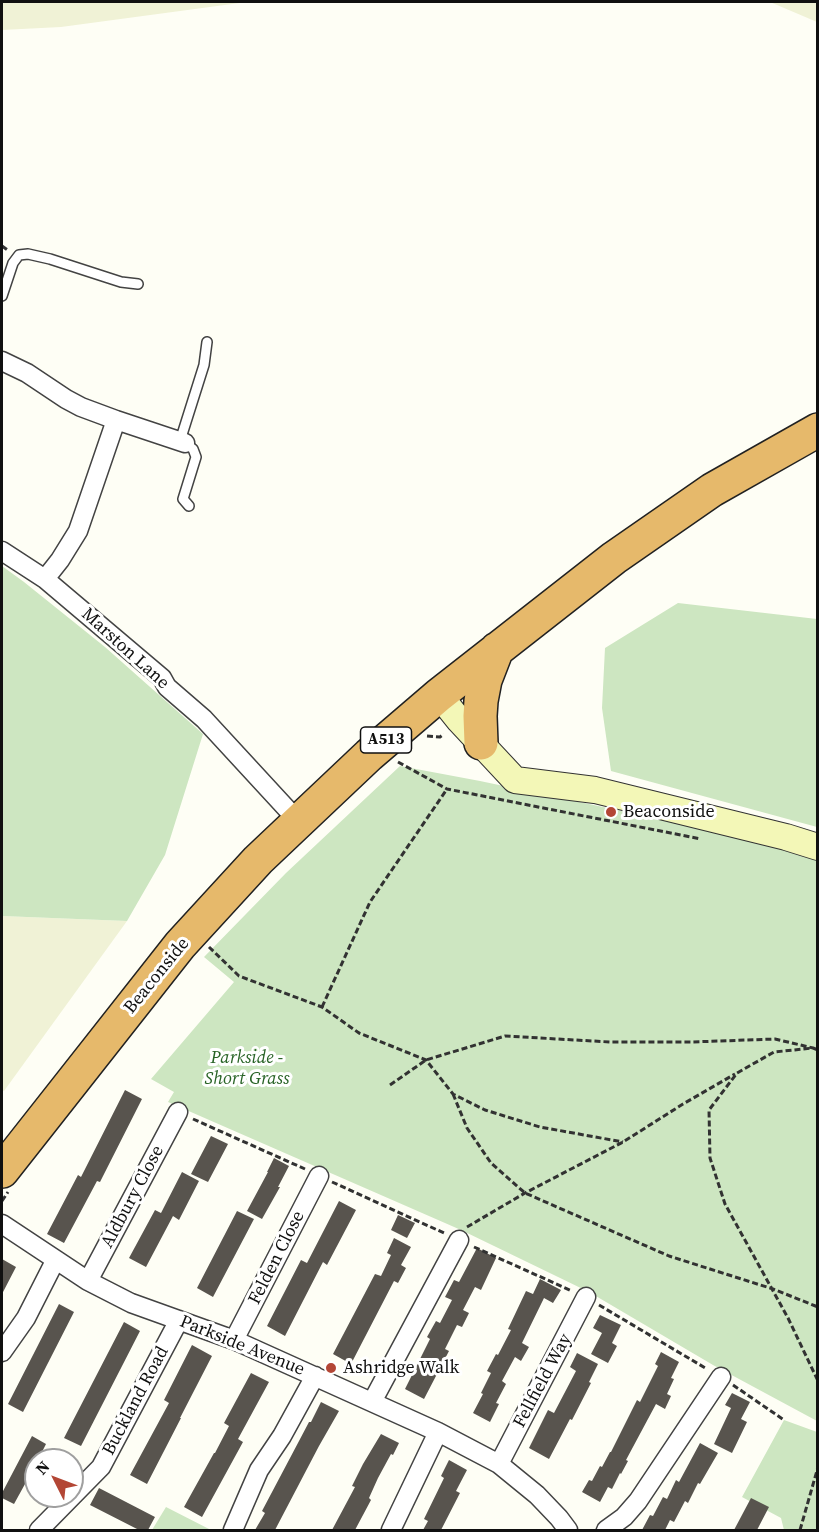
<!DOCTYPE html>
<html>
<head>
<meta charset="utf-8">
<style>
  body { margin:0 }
  #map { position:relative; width:819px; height:1532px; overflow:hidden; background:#fefef5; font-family:"Source Serif 4",serif }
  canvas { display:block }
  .frame { position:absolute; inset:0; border:3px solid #101010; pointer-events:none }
  .north { position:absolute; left:24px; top:1448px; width:60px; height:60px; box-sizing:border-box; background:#fff; border:2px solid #9f9f9f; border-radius:50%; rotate:312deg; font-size:16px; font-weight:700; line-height:24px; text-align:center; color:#101010 }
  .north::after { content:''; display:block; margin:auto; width:21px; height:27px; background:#b34635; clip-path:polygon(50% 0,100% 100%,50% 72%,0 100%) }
</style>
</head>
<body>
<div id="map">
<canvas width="819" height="1532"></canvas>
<div class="frame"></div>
<div class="north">N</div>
</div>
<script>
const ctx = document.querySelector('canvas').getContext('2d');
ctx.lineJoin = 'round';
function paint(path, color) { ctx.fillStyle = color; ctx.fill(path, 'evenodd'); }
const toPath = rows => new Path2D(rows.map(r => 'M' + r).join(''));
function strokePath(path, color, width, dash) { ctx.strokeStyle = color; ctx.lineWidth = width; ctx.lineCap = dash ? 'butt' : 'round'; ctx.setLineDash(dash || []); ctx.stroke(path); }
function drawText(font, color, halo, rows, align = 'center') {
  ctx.font = font + ' "Source Serif 4",serif'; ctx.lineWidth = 6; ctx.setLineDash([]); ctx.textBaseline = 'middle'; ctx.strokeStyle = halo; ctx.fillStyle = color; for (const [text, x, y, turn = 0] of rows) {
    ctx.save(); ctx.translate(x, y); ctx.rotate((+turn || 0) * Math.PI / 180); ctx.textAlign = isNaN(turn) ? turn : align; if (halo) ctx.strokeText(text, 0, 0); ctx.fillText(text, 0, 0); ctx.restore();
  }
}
const farmland = toPath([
  [2,2,247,2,61,27,2,30],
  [770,2,817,2,817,22],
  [2,916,127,921,4,1091,2,1090]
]);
const green = toPath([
  [2,566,24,582,105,647,203,734,165,855,127,921,2,916],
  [678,603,817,619,817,827,611,771,602,708,605,648],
  [400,766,480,781,783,845,817,856,817,1421,713,1365,589,1292,461,1230,168,1102,174,1092,151,1079,234,982,204,957,286,873],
  [784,1420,817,1432,817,1530,784,1530,781,1518,742,1497],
  [166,1507,211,1530,212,1530,152,1530]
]);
const building = toPath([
  [125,1090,142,1099,100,1182,97,1181,64,1243,47,1234,78,1175,81,1177],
  [211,1136,228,1144,208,1182,191,1174],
  [274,1158,289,1166,278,1187,280,1187,262,1219,247,1211,268,1172,267,1172],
  [182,1172,199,1181,179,1220,173,1216,146,1267,129,1258,155,1210,161,1213],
  [339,1201,356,1210,327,1265,323,1262,285,1336,267,1326,301,1260,307,1263],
  [237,1211,254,1219,213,1297,197,1288],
  [398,1215,415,1223,407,1238,391,1230],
  [394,1238,411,1247,401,1265,406,1268,398,1283,394,1281,351,1364,333,1354,375,1274,381,1276,391,1255,387,1253],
  [477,1248,496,1258,481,1290,475,1287,463,1310,469,1313,462,1327,457,1325,445,1349,449,1351,424,1399,405,1389,430,1339,427,1337,436,1321,440,1323,452,1300,445,1297,454,1280,459,1282],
  [2,1259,16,1267,2,1294],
  [540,1279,561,1290,553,1303,544,1298,522,1343,529,1347,521,1361,515,1357,502,1381,506,1384,496,1403,499,1404,490,1422,473,1413,483,1394,481,1393,491,1373,487,1371,496,1354,498,1355,511,1330,508,1329,526,1291,533,1294],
  [59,1304,74,1312,23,1412,8,1404],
  [600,1315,621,1325,612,1343,617,1346,608,1363,591,1354,602,1333,593,1328],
  [124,1322,140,1331,81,1446,64,1438],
  [192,1345,212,1356,180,1418,181,1418,147,1484,130,1475,169,1403,164,1400],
  [661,1352,679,1362,671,1378,674,1379,667,1394,671,1396,665,1409,656,1404,626,1460,628,1461,621,1474,620,1473,612,1489,608,1487,600,1502,582,1492,589,1480,592,1481,600,1466,602,1467,610,1452,611,1452,637,1400,640,1402,658,1366,655,1364],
  [577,1353,598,1364,589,1382,591,1383,572,1420,570,1419,549,1459,529,1448,548,1410,554,1413,576,1371,570,1367],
  [251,1373,269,1382,238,1439,243,1442,202,1517,184,1507,214,1453,215,1453,229,1426,224,1423],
  [732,1393,750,1402,741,1419,747,1422,732,1453,714,1444,731,1408,725,1405],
  [321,1402,339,1411,319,1446,275,1530,255,1530,265,1513,262,1511,299,1441,309,1422,311,1422],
  [381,1434,399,1443,393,1455,391,1454,378,1478,369,1498,371,1500,355,1530,332,1530,355,1487,352,1486,363,1464],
  [32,1436,46,1444,38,1460,36,1460,36,1464,14,1504,2,1498,2,1493],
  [700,1443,718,1453,700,1484,698,1483,688,1503,685,1501,674,1522,670,1520,665,1530,642,1530,650,1515,653,1516,663,1497,667,1499,676,1480,679,1482],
  [449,1460,467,1470,456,1491,460,1493,441,1530,423,1530,428,1521,424,1519,444,1478,441,1476],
  [99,1488,155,1517,148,1530,139,1530,90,1505],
  [751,1498,769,1507,757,1530,734,1530]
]);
const path = toPath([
  [2,246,9,251],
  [427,736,440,737,444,734],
  [398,762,447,789,701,839],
  [209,947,239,976,322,1007,359,1033,426,1060,453,1094,485,1110,540,1127,623,1142],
  [322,1007,370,902,447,789],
  [818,1050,813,1048,774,1052,737,1073,709,1110,710,1158,725,1204,788,1318,818,1381],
  [390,1085,426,1060,505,1036,610,1042,691,1042,775,1039,813,1048],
  [453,1094,467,1128,491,1163,525,1193,669,1256,773,1289,818,1307],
  [193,1119,305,1169],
  [332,1182,444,1233],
  [2,1201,8,1192],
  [467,1227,525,1193,623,1142,683,1104,735,1074],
  [474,1247,572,1291],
  [599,1305,707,1369],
  [733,1385,784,1420],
  [800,1530,818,1467]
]);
const lane = toPath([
  [2,296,13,263,19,255,28,254,50,259,121,282,138,284],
  [180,441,204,365,207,342],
  [185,443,193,449,196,457,183,499,189,506]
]);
const street = toPath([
  [2,361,27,373,66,399,81,407,116,420,185,443],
  [2,551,45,579,162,678,167,687,204,719,298,821],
  [45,579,60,560,78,531,116,420],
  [2,1224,88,1281,131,1303,234,1340,438,1432,499,1464,537,1495,559,1518,568,1530],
  [88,1281,178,1112],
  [234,1340,319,1176],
  [2,1352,26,1318,55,1261],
  [372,1402,459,1240],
  [499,1464,586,1297],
  [39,1530,101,1467,179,1320],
  [233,1530,259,1470,282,1436,315,1376],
  [391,1530,438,1432],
  [606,1530,624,1517,638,1501,721,1377]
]);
const secondary = toPath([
  [439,695,459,720,515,780,595,790,786,837,818,847]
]);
const highway = toPath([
  [481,743,480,716,481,701,485,680,497,649],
  [2,1171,180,945,258,860,369,755,439,695,614,558,712,490,818,430]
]);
const markers = [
  [611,812,6,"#b34635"],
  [331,1368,6,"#b34635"]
];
const shields = [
  [386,740,51]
];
const shieldNames = [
  ["A513",386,740]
];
const streetNames = [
  ["Marston Lane",125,649,42],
  ["Beaconside",157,976,-51],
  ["Aldbury Close",133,1197,-62],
  ["Felden Close",277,1258,-63],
  ["Parkside Avenue",242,1346,22],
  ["Fellfield Way",543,1381,-62],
  ["Buckland Road",136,1401,-62]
];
const poiNames = [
  ["Beaconside",623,812],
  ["Ashridge Walk",343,1368]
];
const parkNames = [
  ["Parkside -",247,1058],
  ["Short Grass",247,1079]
];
paint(farmland, '#f0f2d6');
paint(green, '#cde6c1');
paint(building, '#58544e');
strokePath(lane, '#434343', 12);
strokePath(street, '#434343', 21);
strokePath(secondary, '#323232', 28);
strokePath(highway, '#212121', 36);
strokePath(path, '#323232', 3, [6, 3]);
strokePath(lane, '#fff', 9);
strokePath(street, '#fff', 18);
strokePath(secondary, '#f3f7b7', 26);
strokePath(highway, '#e6b96b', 33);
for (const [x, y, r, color] of markers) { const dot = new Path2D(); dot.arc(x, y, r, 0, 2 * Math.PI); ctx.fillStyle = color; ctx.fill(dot); strokePath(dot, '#fff', 2); }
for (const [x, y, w] of shields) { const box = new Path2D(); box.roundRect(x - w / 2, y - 13, w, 26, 4.5); ctx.fillStyle = '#fff'; ctx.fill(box); strokePath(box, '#101010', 1.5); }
drawText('bold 16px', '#101010', null, shieldNames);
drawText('18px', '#101010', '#fff', streetNames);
drawText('18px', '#101010', '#fff', poiNames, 'left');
drawText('italic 18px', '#286326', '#fff', parkNames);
</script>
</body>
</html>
